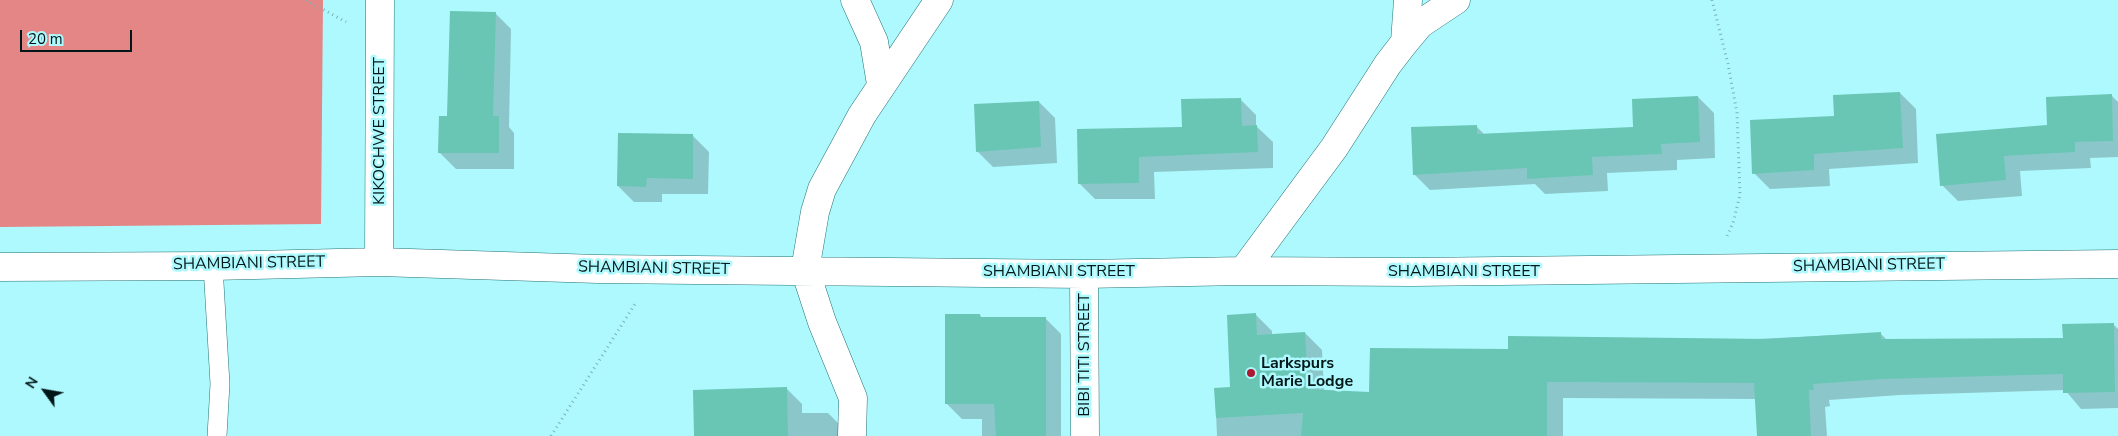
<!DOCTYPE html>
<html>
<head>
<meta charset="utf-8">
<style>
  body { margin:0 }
  #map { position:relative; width:2118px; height:436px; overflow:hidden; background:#aef9fd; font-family:"Nunito Sans",sans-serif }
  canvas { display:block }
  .north { position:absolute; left:20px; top:366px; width:50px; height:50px; -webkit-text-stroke:4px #aef9fd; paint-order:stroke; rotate:302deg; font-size:14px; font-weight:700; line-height:20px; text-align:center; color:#021718 }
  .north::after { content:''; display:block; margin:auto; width:18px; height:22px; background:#021718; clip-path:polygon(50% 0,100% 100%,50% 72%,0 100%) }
  .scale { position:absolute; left:20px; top:30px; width:112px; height:22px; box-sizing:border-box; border:2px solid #021718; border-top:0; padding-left:6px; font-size:15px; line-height:18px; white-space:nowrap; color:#021718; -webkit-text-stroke:4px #aef9fd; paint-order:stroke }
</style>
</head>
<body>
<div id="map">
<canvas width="2118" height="436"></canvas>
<div class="north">N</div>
<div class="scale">20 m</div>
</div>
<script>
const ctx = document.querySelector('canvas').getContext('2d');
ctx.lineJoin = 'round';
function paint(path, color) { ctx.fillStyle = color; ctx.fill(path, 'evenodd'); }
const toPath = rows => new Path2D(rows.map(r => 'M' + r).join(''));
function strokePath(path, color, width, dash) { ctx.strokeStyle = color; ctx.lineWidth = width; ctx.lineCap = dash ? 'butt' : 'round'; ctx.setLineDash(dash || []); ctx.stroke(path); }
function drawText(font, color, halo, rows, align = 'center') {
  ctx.font = font + ' "Nunito Sans",sans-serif'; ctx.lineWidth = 5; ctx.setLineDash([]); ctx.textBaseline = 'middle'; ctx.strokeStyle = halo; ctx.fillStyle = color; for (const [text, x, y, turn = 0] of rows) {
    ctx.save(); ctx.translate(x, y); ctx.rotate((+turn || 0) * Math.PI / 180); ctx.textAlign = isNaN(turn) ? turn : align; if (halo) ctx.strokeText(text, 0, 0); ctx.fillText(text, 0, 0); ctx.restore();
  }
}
const forest = toPath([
  [0,0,323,0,321,224,0,227]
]);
const shadow = toPath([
  [495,13,511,29,509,127,514,133,514,169,456,169,440,153,448,117],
  [1900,93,1916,109,1918,163,1829,169,1830,186,1770,189,1754,173],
  [2111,95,2118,102,2118,157,2090,158,2091,168,2020,171,2022,196,1958,201,1942,185,2048,126],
  [1698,97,1714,113,1715,158,1677,160,1677,170,1607,173,1608,191,1545,194,1535,184,1430,190,1414,174,1476,126,1485,135,1635,128],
  [1240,99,1256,115,1256,126,1273,142,1273,168,1154,172,1155,199,1095,199,1079,183],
  [1039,102,1055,118,1057,163,993,167,977,151],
  [693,136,709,152,708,194,662,194,662,202,634,202,618,186],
  [980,315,983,319,1045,318,1061,334,1061,436,982,436,982,419,962,419,946,403],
  [1256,315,1272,331,1272,336,1305,333,1322,350,1324,391,1371,393,1509,351,1880,333,1887,340,2064,339,2113,324,2118,329,2118,408,2081,409,2065,390,1900,395,1829,400,1830,406,1825,407,1827,436,1758,436,1756,399,1563,398,1563,436,1217,436,1215,389,1232,388],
  [786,388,802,404,802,413,828,413,844,429,843,436,696,436]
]);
const building = toPath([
  [450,11,496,12,493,116,499,116,499,153,438,153,439,116,447,116],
  [1900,92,1903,148,1814,154,1814,170,1752,174,1750,120,1834,116,1833,95],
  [2112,94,2113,141,2075,142,2075,152,2004,156,2006,180,1940,186,1936,134,2047,125,2046,97],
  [1698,96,1700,142,1661,144,1662,154,1592,157,1593,175,1527,179,1527,168,1413,175,1411,127,1477,125,1477,134,1633,127,1632,99],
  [1241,98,1242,126,1257,125,1258,152,1139,157,1139,183,1078,184,1077,129,1182,127,1181,99],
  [1039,101,1041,147,976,152,974,104],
  [618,133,693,134,693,179,647,178,646,187,617,186],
  [1256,313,1257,335,1305,332,1308,389,1369,392,1370,348,1508,349,1508,336,1768,339,1881,332,1881,339,2063,338,2062,324,2114,323,2115,392,2063,393,2063,374,1883,379,1813,384,1814,390,1809,390,1811,436,1757,436,1754,383,1547,382,1547,436,1301,436,1303,413,1216,418,1214,388,1230,387,1227,315],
  [945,314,980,314,980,317,1046,317,1046,436,996,436,994,404,945,404],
  [787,387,788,436,694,436,693,390]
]);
const path = toPath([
  [306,0,346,22],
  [1712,0,1728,64,1737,113,1740,195,1733,223,1727,236],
  [551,436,635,304]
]);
const service = toPath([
  [213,266,220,384,217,436]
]);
const minor = toPath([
  [855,0,874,42,881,84],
  [1405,42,1408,0],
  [379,262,380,0],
  [0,267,213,266,379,262,598,269,1084,274,1243,271,1412,272,2118,264],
  [1243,271,1334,148,1388,64,1405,42,1420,24,1456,0],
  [1084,274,1085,436],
  [852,436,853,398,822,322,805,270,815,212,822,189,862,115,939,0]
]);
const markers = [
  [1251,373,5,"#ad1832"]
];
const streetNames = [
  ["KIKOCHWE STREET",380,131,-90],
  ["SHAMBIANI STREET",249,264,-1],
  ["SHAMBIANI STREET",1869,266,-1],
  ["SHAMBIANI STREET",654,269,1],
  ["SHAMBIANI STREET",1059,272],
  ["SHAMBIANI STREET",1464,272],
  ["BIBI TITI STREET",1085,355,-90]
];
const poiNames = [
  ["Larkspurs",1261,364],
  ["Marie Lodge",1261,382]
];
paint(forest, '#e48586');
paint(shadow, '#0003');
paint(building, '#69c5b4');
strokePath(service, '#247376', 20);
strokePath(minor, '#247376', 29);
strokePath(path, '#79b3b6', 3, [1, 4]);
strokePath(service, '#fff', 19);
strokePath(minor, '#fff', 28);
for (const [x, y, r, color] of markers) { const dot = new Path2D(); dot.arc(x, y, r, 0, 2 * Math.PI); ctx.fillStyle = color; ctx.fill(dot); strokePath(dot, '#aef9fd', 2); }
drawText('16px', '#021718', '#aef9fd', streetNames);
drawText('bold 16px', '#021718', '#aef9fd', poiNames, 'left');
</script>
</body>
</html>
